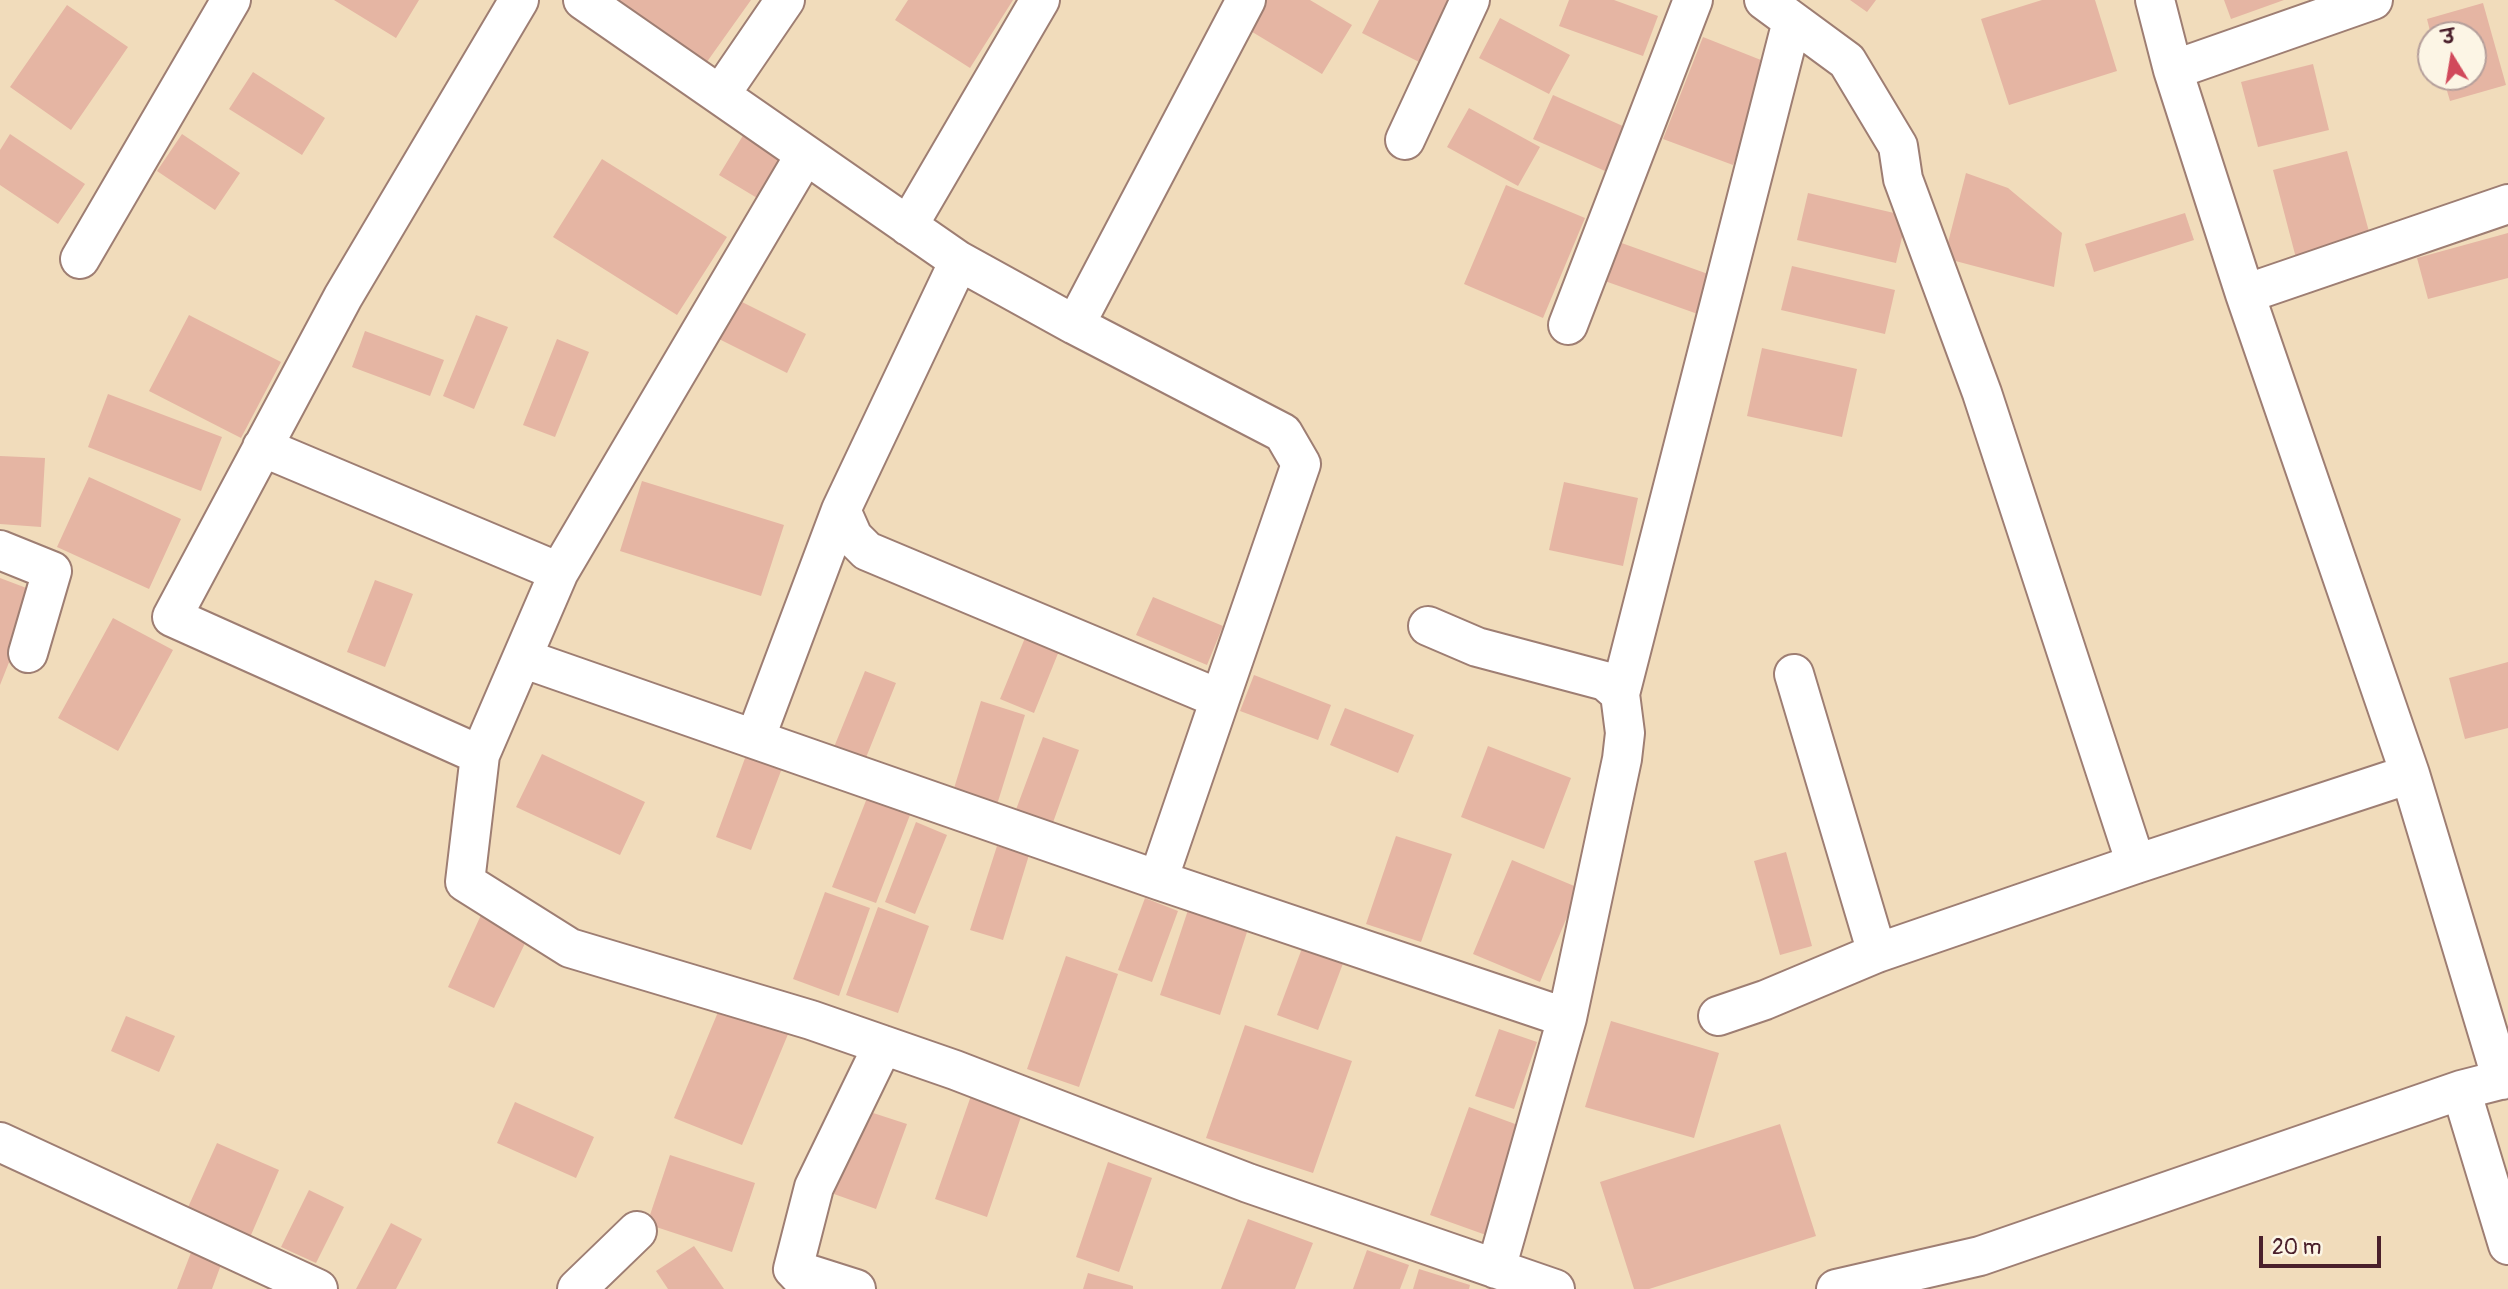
<!DOCTYPE html>
<html>
<head>
<meta charset="utf-8">
<style>
  body { margin:0 }
  #map { position:relative; width:2508px; height:1289px; overflow:hidden; background:#f1dcbb; font-family:Pangolin,"Playpen Sans Deva",sans-serif }
  canvas { display:block }
  .north { position:absolute; left:2417px; top:21px; width:70px; height:70px; box-sizing:border-box; background:#fcf5e5; border:2px solid #b59f9b; border-radius:50%; rotate:349deg; font-size:19px; font-weight:700; line-height:28px; text-align:center; color:#4a1f2b }
  .north::after { content:''; display:block; margin:auto; width:24px; height:32px; background:#d1495b; clip-path:polygon(50% 0,100% 100%,50% 72%,0 100%) }
  .scale { position:absolute; left:2259px; top:1236px; width:122px; height:32px; box-sizing:border-box; border:4px solid #4a1f2b; border-top:0; padding-left:9px; font-size:21px; line-height:24px; white-space:nowrap; color:#4a1f2b; -webkit-text-stroke:5px #fcf5e5; paint-order:stroke }
</style>
</head>
<body>
<div id="map">
<canvas width="2508" height="1289"></canvas>
<div class="north">उ</div>
<div class="scale">20 m</div>
</div>
<script>
const ctx = document.querySelector('canvas').getContext('2d');
ctx.lineJoin = 'round';
function paint(path, color) { ctx.fillStyle = color; ctx.fill(path, 'evenodd'); }
const toPath = rows => new Path2D(rows.map(r => 'M' + r).join(''));
function strokePath(path, color, width, dash) { ctx.strokeStyle = color; ctx.lineWidth = width; ctx.lineCap = dash ? 'butt' : 'round'; ctx.setLineDash(dash || []); ctx.stroke(path); }
const building = toPath([
  [334,0,419,0,396,38],
  [611,0,751,0,704,66],
  [908,0,1013,0,970,68,895,20],
  [1267,0,1310,0,1352,25,1322,74,1249,30],
  [1379,0,1460,0,1427,66,1362,33],
  [1569,0,1614,0,1658,16,1643,56,1559,26],
  [1850,0,1876,0,1867,12],
  [2042,0,2095,0,2117,71,2009,105,1981,19],
  [2224,0,2284,0,2231,19],
  [2483,3,2506,85,2450,101,2443,77,2473,77,2473,35,2431,35,2427,19],
  [67,5,128,47,71,130,10,87],
  [1500,18,1570,55,1549,94,1479,58],
  [1703,37,1771,64,1733,165,1663,139],
  [2313,64,2329,130,2258,147,2241,82],
  [253,72,325,118,302,155,229,109],
  [1553,95,1634,131,1614,175,1533,139],
  [1469,108,1540,147,1518,186,1447,147],
  [747,129,787,160,762,201,719,175],
  [10,134,85,184,58,224,0,185,0,150],
  [182,134,240,173,215,210,157,171],
  [2347,151,2371,239,2296,258,2273,170],
  [602,159,727,237,677,315,553,237],
  [1966,173,2008,188,2062,233,2054,287,1944,258],
  [1506,185,1585,218,1543,318,1464,284],
  [1808,193,1907,216,1896,263,1797,240],
  [2185,213,2194,240,2094,272,2085,244],
  [2508,233,2508,278,2428,299,2417,258],
  [1616,241,1722,279,1709,318,1602,280],
  [1792,266,1895,290,1885,334,1781,310],
  [734,298,806,334,787,373,715,337],
  [189,315,281,362,241,438,149,391],
  [476,315,508,327,474,409,443,396],
  [365,331,444,360,430,396,352,367],
  [557,339,589,352,555,437,523,425],
  [1762,348,1857,369,1842,437,1747,416],
  [108,394,222,437,201,491,88,447],
  [0,456,45,458,41,527,0,524],
  [89,477,181,519,149,589,57,547],
  [642,481,784,525,761,596,620,551],
  [1564,482,1638,498,1623,566,1549,550],
  [0,578,37,592,0,685],
  [375,580,413,594,385,667,347,652],
  [1153,597,1223,626,1207,665,1136,635],
  [113,618,173,650,118,751,58,718],
  [1027,633,1061,646,1034,713,1000,699],
  [2508,662,2508,728,2465,739,2449,678],
  [865,671,896,683,863,765,832,752],
  [1254,675,1331,705,1318,740,1240,711],
  [981,701,1025,715,995,811,951,798],
  [1345,708,1414,735,1398,773,1330,745],
  [1043,737,1079,750,1051,828,1014,815],
  [1488,746,1571,778,1544,849,1461,817],
  [748,750,784,763,751,850,716,837],
  [542,754,645,802,620,855,516,807],
  [867,798,910,815,876,903,832,887],
  [916,822,947,835,915,914,885,902],
  [1396,836,1452,854,1421,942,1366,924],
  [997,846,1029,855,1003,940,970,930],
  [1786,852,1812,946,1780,955,1754,861],
  [1512,860,1579,888,1540,982,1473,954],
  [825,892,870,908,839,996,793,979],
  [1145,898,1178,911,1152,982,1118,970],
  [878,907,929,926,898,1013,846,995],
  [1188,910,1248,929,1220,1015,1160,995],
  [481,915,528,937,494,1008,448,987],
  [1304,943,1345,958,1318,1030,1277,1015],
  [1066,956,1118,974,1079,1087,1027,1069],
  [723,1000,791,1027,742,1145,674,1118],
  [126,1016,175,1036,159,1072,111,1051],
  [1611,1021,1719,1053,1694,1138,1585,1107],
  [1245,1025,1352,1061,1313,1173,1206,1138],
  [1499,1029,1537,1042,1514,1109,1475,1096],
  [973,1090,1024,1108,987,1217,935,1199],
  [515,1102,594,1137,576,1178,497,1143],
  [1469,1107,1526,1128,1486,1235,1430,1215],
  [864,1110,907,1124,876,1209,834,1194],
  [1780,1124,1816,1236,1649,1289,1634,1289,1600,1182],
  [217,1143,279,1170,248,1242,185,1214],
  [670,1155,755,1183,732,1252,647,1224],
  [1108,1162,1152,1178,1119,1272,1076,1257],
  [309,1190,344,1207,316,1263,281,1247],
  [1248,1219,1313,1243,1295,1289,1221,1289],
  [391,1223,422,1239,396,1289,356,1289],
  [694,1246,724,1289,668,1289,656,1271],
  [192,1250,222,1262,212,1289,177,1289],
  [1367,1250,1409,1265,1400,1289,1353,1289],
  [1419,1269,1470,1285,1469,1289,1413,1289],
  [1088,1273,1133,1286,1133,1289,1083,1289]
]);
const minor = toPath([
  [583,0,959,261,1075,325,1283,433,1301,464,1220,699],
  [1764,0,1847,61,1898,146,1903,179,1982,393,2136,864],
  [2155,0,2173,70,2245,294,2410,774,2502,1080],
  [2173,70,2373,0],
  [720,95,785,0],
  [1405,140,1470,0],
  [805,155,559,572,480,755,465,882,570,948,811,1020,955,1070,1248,1183,1555,1289],
  [908,226,1040,0],
  [80,259,231,0],
  [959,261,841,510,853,537,867,551,1220,699,1158,880],
  [2245,294,2508,204],
  [1075,325,1246,0],
  [1568,325,1693,0],
  [262,447,559,572],
  [0,550,52,571,28,653],
  [1428,626,1477,647,1605,681,1620,694,1625,733,1622,759,1567,1018,1496,1269],
  [522,658,1158,880,1567,1018],
  [1794,674,1877,953],
  [1620,694,1792,21],
  [755,739,841,510],
  [480,755,172,617,343,297,519,0],
  [1718,1016,1765,1000,1877,953,2136,864,2410,774],
  [2461,1090,2508,1245],
  [0,1142,318,1289],
  [793,1269,856,1289],
  [577,1289,637,1231],
  [812,1289,793,1269,814,1187,883,1045],
  [1836,1289,1980,1256,2461,1090,2508,1078]
]);
paint(building, '#e5b5a3');
strokePath(minor, '#9e7e73', 42);
strokePath(minor, '#fff', 38);
</script>
</body>
</html>
